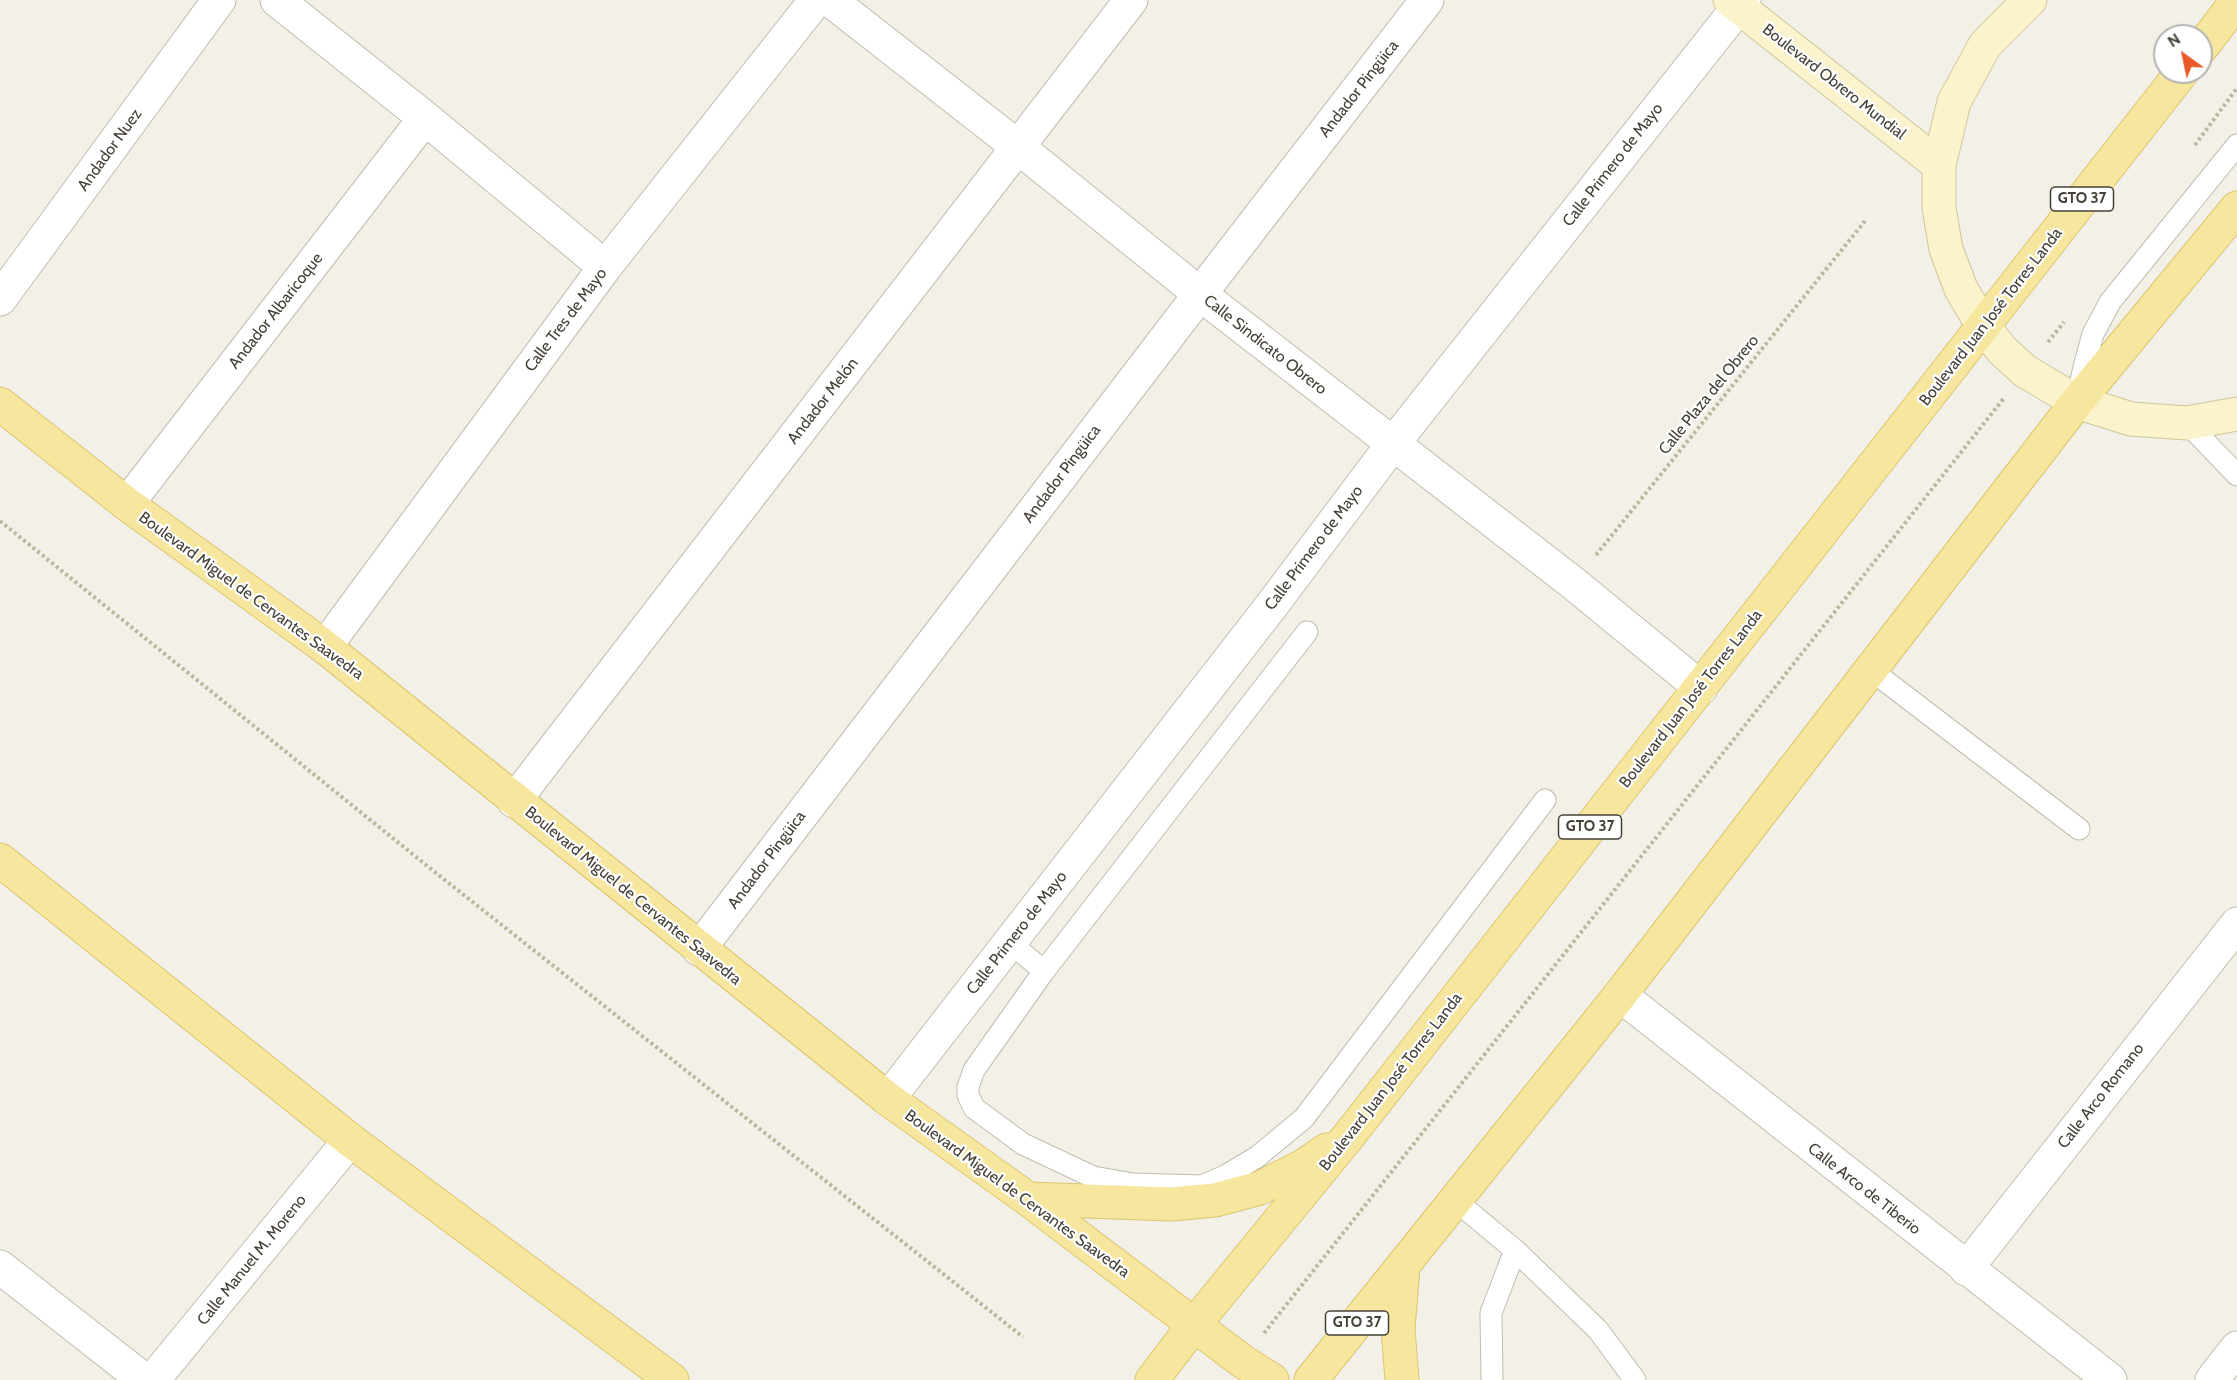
<!DOCTYPE html>
<html>
<head>
<meta charset="utf-8">
<style>
  body { margin:0 }
  #map { position:relative; width:2237px; height:1380px; overflow:hidden; background:#f3f0e8; font-family:Cabin,sans-serif }
  canvas { display:block }
  .north { position:absolute; left:2153px; top:24px; width:60px; height:60px; box-sizing:border-box; background:#fff; border:2px solid #b5b3af; border-radius:50%; rotate:327deg; font-size:16px; font-weight:700; line-height:24px; text-align:center; color:#454137 }
  .north::after { content:''; display:block; margin:auto; width:21px; height:27px; background:#e85a2a; clip-path:polygon(50% 0,100% 100%,50% 72%,0 100%) }
</style>
</head>
<body>
<div id="map">
<canvas width="2237" height="1380"></canvas>
<div class="north">N</div>
</div>
<script>
const ctx = document.querySelector('canvas').getContext('2d');
ctx.lineJoin = 'round';
const toPath = rows => new Path2D(rows.map(r => 'M' + r).join(''));
function strokePath(path, color, width, dash) { ctx.strokeStyle = color; ctx.lineWidth = width; ctx.lineCap = dash ? 'butt' : 'round'; ctx.setLineDash(dash || []); ctx.stroke(path); }
function drawText(font, color, halo, rows, align = 'center') {
  ctx.font = font + ' Cabin,sans-serif'; ctx.lineWidth = 4.5; ctx.setLineDash([]); ctx.textBaseline = 'middle'; ctx.strokeStyle = halo; ctx.fillStyle = color; for (const [text, x, y, turn = 0] of rows) {
    ctx.save(); ctx.translate(x, y); ctx.rotate((+turn || 0) * Math.PI / 180); ctx.textAlign = isNaN(turn) ? turn : align; if (halo) ctx.strokeText(text, 0, 0); ctx.fillText(text, 0, 0); ctx.restore();
  }
}
const path = toPath([
  [2195,145,2237,88],
  [2048,342,2064,322],
  [0,521,436,873,1023,1337],
  [1596,555,1865,221],
  [1264,1333,2004,398]
]);
const lane = toPath([
  [2078,395,2084,367,2093,334,2110,302,2237,145],
  [2187,423,2237,475],
  [1871,670,2079,829],
  [1009,942,1044,971,974,1070,968,1087,968,1095,974,1108,1023,1144,1093,1177,1133,1184,1202,1186,1225,1176,1257,1157,1304,1118,1545,800],
  [1044,971,1307,632],
  [1456,1201,1515,1250,1598,1330,1635,1380],
  [1492,1380,1491,1313,1515,1250]
]);
const street = toPath([
  [277,0,425,118,605,267],
  [830,0,1018,147,1200,294,1573,583,1701,688],
  [0,299,219,0],
  [127,504,425,118],
  [325,647,605,267,816,0],
  [514,801,1131,0],
  [699,949,1200,294,1427,0],
  [1620,995,2110,1380],
  [888,1099,1272,605,1392,445,1744,0],
  [0,1267,144,1380],
  [1966,1269,2237,924],
  [153,1380,350,1140],
  [2212,1380,2237,1348]
]);
const secondary = toPath([
  [1730,0,1939,165],
  [2030,0,1985,45,1954,102,1939,165,1939,208,1946,249,1961,289,1983,326,2002,350,2025,371,2077,402,2131,419,2187,423,2237,414]
]);
const primary = toPath([
  [2201,48,2237,1],
  [0,404,127,504,325,647,888,1099,1028,1199,1242,1361,1272,1380],
  [0,860,350,1140,672,1380],
  [1028,1199,1172,1204,1215,1200,1260,1188,1305,1165,1327,1150],
  [1152,1380,1194,1325,1351,1133,2182,72],
  [1311,1380,1620,995,2077,402,2237,208],
  [1402,1380,1398,1329,1403,1267]
]);
const shields = [
  [2082,199,63],
  [1590,827,63],
  [1357,1323,63]
];
const shieldNames = [
  ["GTO 37",2082,199],
  ["GTO 37",1590,827],
  ["GTO 37",1357,1323]
];
const streetNames = [
  ["Boulevard Obrero Mundial",1834,82,38],
  ["Andador Pingüica",1359,89,-52],
  ["Andador Nuez",110,150,-54],
  ["Calle Primero de Mayo",1613,165,-52],
  ["Andador Albaricoque",276,311,-52],
  ["Boulevard Juan José Torres Landa",1991,317,-52],
  ["Calle Tres de Mayo",566,320,-53],
  ["Calle Sindicato Obrero",1265,345,38],
  ["Calle Plaza del Obrero",1709,395,-51],
  ["Andador Melón",823,401,-52],
  ["Andador Pingüica",1062,474,-53],
  ["Calle Primero de Mayo",1314,548,-53],
  ["Boulevard Miguel de Cervantes Saavedra",251,596,36],
  ["Boulevard Juan José Torres Landa",1691,699,-52],
  ["Andador Pingüica",767,860,-53],
  ["Boulevard Miguel de Cervantes Saavedra",633,896,39],
  ["Calle Primero de Mayo",1017,933,-52],
  ["Boulevard Juan José Torres Landa",1391,1082,-52],
  ["Calle Arco Romano",2101,1096,-52],
  ["Calle Arco de Tiberio",1864,1189,38],
  ["Boulevard Miguel de Cervantes Saavedra",1017,1194,36],
  ["Calle Manuel M. Moreno",252,1260,-51]
];
strokePath(lane, '#c0bcae', 23);
strokePath(street, '#c0bcae', 35);
strokePath(secondary, '#cec69b', 35);
strokePath(primary, '#dac56f', 35);
strokePath(path, '#beb69e', 4, [3, 3]);
strokePath(lane, '#fff', 21);
strokePath(street, '#fff', 33);
strokePath(secondary, '#faf3cb', 33);
strokePath(primary, '#f6e69e', 33);
for (const [x, y, w] of shields) { const box = new Path2D(); box.roundRect(x - w / 2, y - 12, w, 24, 4.5); ctx.fillStyle = '#fff'; ctx.fill(box); strokePath(box, '#454137', 1.5); }
drawText('bold 15px', '#454137', null, shieldNames);
drawText('16px', '#454137', '#fff', streetNames);
</script>
</body>
</html>
